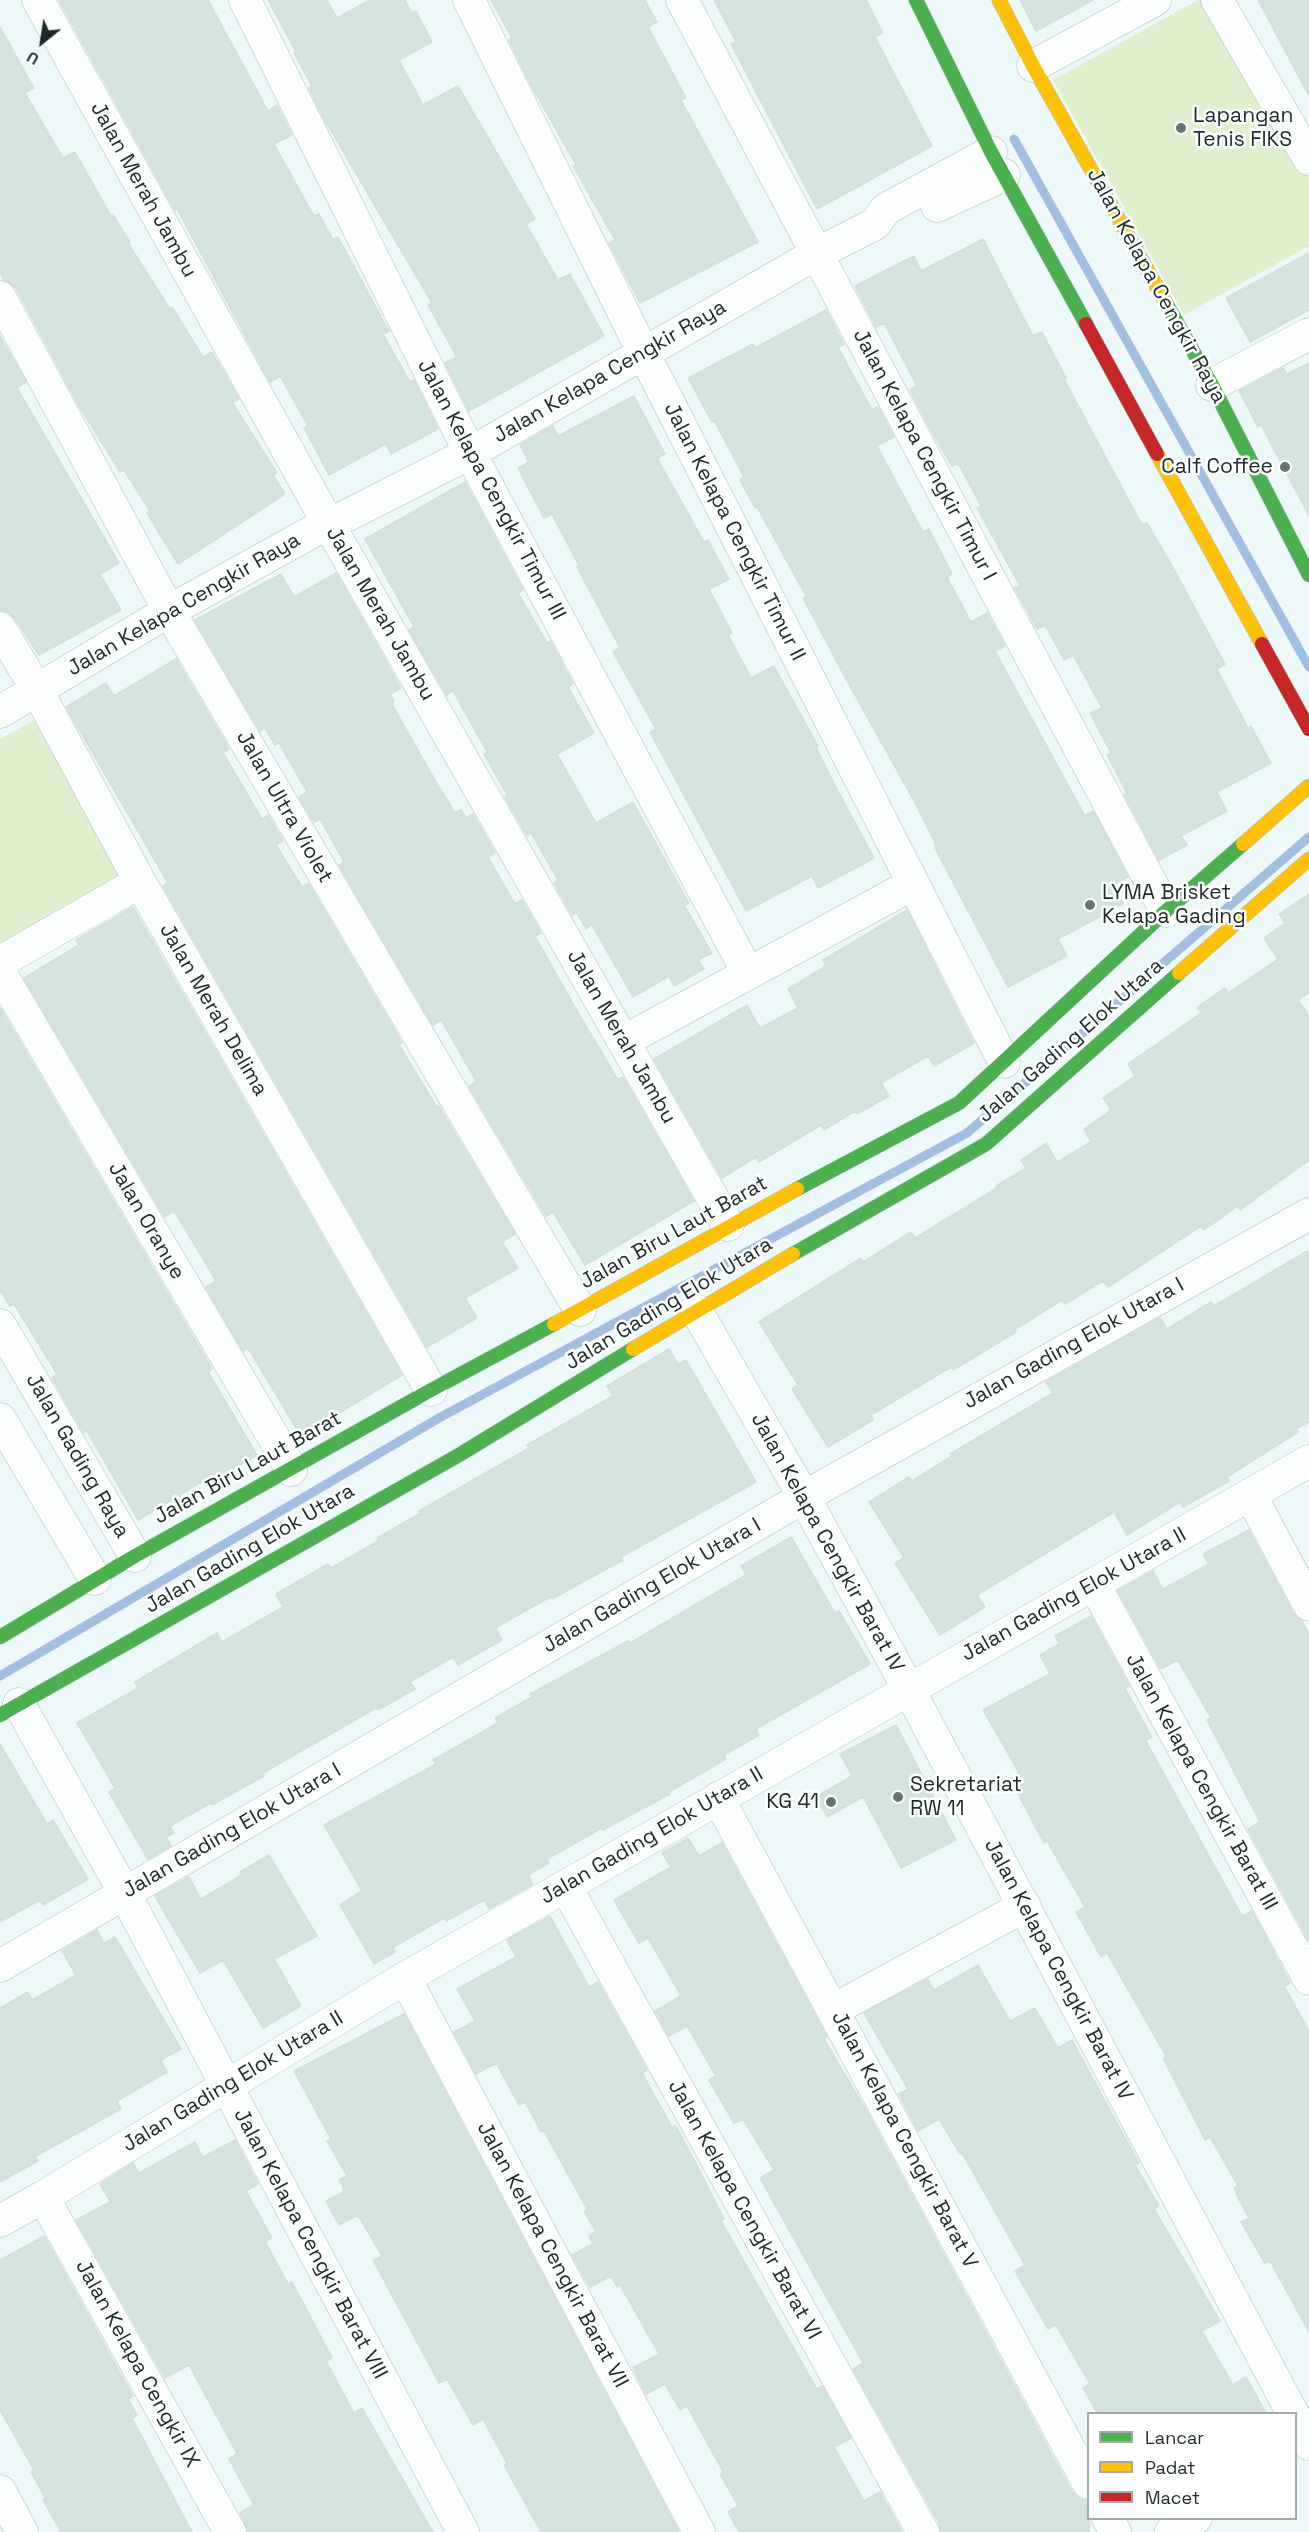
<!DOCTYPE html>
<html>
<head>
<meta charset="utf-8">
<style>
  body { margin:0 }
  #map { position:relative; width:1309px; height:2532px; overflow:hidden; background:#ecf9f8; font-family:"Space Grotesk",sans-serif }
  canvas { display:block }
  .legend { position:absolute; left:1087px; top:2412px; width:210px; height:108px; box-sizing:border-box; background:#fff; border:2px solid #a4aaaa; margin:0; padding:8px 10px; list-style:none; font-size:18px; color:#1c2b2a }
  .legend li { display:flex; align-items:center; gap:12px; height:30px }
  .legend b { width:30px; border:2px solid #a4aaaa }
  .north { position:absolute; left:12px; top:12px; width:60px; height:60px; -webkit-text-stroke:4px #fff; paint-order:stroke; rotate:210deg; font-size:16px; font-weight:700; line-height:24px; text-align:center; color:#1c2b2a }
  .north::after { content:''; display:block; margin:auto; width:21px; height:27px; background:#1c2b2a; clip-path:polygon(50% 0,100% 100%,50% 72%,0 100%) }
</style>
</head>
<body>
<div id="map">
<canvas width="1309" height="2532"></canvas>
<ul class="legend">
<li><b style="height:8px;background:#4caf50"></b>Lancar</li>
<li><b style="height:8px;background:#ffc107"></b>Padat</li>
<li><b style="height:8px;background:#c62828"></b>Macet</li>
</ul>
<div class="north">U</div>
</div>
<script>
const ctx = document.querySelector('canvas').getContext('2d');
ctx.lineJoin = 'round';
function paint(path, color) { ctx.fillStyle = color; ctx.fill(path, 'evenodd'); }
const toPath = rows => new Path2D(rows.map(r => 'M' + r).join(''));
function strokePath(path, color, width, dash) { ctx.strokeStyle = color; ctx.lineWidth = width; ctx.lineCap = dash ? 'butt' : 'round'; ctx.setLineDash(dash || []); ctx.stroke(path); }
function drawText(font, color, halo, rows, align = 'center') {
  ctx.font = font + ' "Space Grotesk",sans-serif'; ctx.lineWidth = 5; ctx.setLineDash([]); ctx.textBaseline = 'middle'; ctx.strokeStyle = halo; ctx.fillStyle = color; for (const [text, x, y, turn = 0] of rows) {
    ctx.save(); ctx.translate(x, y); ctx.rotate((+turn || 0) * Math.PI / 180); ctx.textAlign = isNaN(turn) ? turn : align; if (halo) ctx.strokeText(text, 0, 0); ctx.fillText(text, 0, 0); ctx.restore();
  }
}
const green = toPath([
  [1198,0,1210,0,1309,177,1309,246,1184,315,1053,80],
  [34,720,123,877,0,948,0,739]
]);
const stream = toPath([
  [1014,139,1309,667],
  [0,1676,439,1418,967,1133,1309,837]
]);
const building = toPath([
  [59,0,208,0,268,111,277,105,292,135,274,144,314,216,319,214,333,240,338,237,389,331,383,334,410,382,414,380,438,429,391,454,386,444,329,475,304,428,308,426,280,376,270,382,177,209,175,210,59,0],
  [268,0,327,0,337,18,370,0,405,0,412,13,416,11,432,42,399,60,423,105,458,86,535,219,526,224,558,280,570,274,604,336,469,411,445,363,457,357,428,305,432,303,323,117,309,88,312,86,294,53,296,52,268,0],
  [491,0,645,0,657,22,648,27,686,98,681,100,758,242,640,303,609,243,615,240,573,166,576,165,532,87,509,40,512,38,491,0],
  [714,0,866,0,883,33,875,37,932,146,817,209,731,44,736,42,714,0],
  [1020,0,1093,0,1036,31,1020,0],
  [1258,0,1309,0,1309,96,1258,0],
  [0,27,34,88,25,93,63,158,75,152,111,216,113,215,130,242,128,243,170,309,172,307,203,357,212,352,239,399,232,402,277,473,273,475,285,494,178,564,147,513,150,511,124,470,120,472,78,404,16,288,4,280,0,273,0,27],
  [983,239,1033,336,1042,332,1066,378,1064,379,1142,525,1147,523,1176,573,1225,664,1217,669,1248,728,1251,726,1271,763,1217,792,1227,811,1181,836,1187,845,1159,860,1124,794,1127,793,1107,755,1111,753,1090,713,1102,708,1073,655,1064,660,1045,625,1037,629,1015,588,1020,586,977,508,981,506,958,463,952,466,927,423,910,390,917,386,884,323,876,327,855,286,914,256,921,271,983,239],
  [1309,253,1309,310,1250,342,1226,298,1309,253],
  [826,310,844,344,838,347,872,410,878,407,894,437,877,446,923,532,929,529,952,574,947,577,971,622,987,613,1005,646,995,651,1085,816,1093,811,1128,877,1113,885,1123,904,1058,939,1067,956,1008,987,935,848,937,847,914,801,846,679,803,598,806,596,757,507,755,508,740,480,744,477,714,420,712,422,688,378,753,344,755,348,826,310],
  [0,336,26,382,17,388,119,563,100,574,121,610,39,655,15,618,8,612,0,610,0,336],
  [1309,363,1309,516,1261,425,1258,427,1239,391,1283,368,1287,374,1309,363],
  [634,396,665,454,657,458,704,542,708,540,729,579,709,589,732,633,728,635,751,678,774,666,818,746,816,747,837,789,874,858,818,888,812,876,746,911,650,732,656,729,613,652,620,648,577,567,579,566,552,514,544,518,518,468,529,462,520,445,553,426,558,436,634,396],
  [465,482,523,590,518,593,547,643,550,641,573,684,568,687,594,733,557,754,596,823,633,802,689,903,684,905,712,953,698,960,704,969,674,986,669,976,633,997,592,925,586,929,577,913,572,915,554,883,558,880,531,833,527,835,505,797,507,795,484,754,487,752,453,691,447,695,409,630,414,627,365,539,465,482],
  [336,573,401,688,390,694,394,702,392,704,436,782,455,813,461,809,466,818,473,814,495,853,488,857,515,904,522,900,541,933,535,936,580,1016,618,1080,623,1077,694,1201,585,1265,553,1212,546,1216,469,1086,476,1081,441,1020,433,1025,339,865,344,862,320,819,314,822,299,797,307,792,279,743,275,745,265,728,260,731,195,620,281,574,294,597,336,573],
  [176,659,229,749,223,753,262,819,268,815,283,841,276,845,302,887,308,883,402,1043,399,1045,436,1106,438,1105,515,1234,502,1242,518,1268,465,1298,477,1318,427,1347,163,886,168,883,66,707,106,683,114,696,176,659],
  [1309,894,1309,992,1298,1000,1309,1016,1309,1160,1240,1210,1238,1206,1204,1230,1201,1226,1108,1287,1103,1281,1065,1304,1062,1300,1014,1330,1016,1332,953,1370,951,1367,871,1415,873,1420,828,1447,792,1389,798,1385,759,1322,861,1258,863,1262,911,1232,915,1238,997,1188,996,1186,1026,1168,1021,1160,1046,1143,1057,1162,1091,1142,1084,1129,1111,1110,1103,1098,1135,1076,1128,1064,1201,1013,1197,1007,1225,988,1228,993,1278,959,1264,938,1285,923,1279,914,1309,894],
  [133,907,402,1375,301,1436,248,1348,243,1351,206,1287,216,1281,199,1252,174,1211,165,1217,24,978,79,945,76,940,133,907],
  [907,910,974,1043,934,1066,928,1056,881,1083,889,1096,857,1114,855,1111,824,1130,821,1125,759,1162,756,1157,722,1178,654,1059,747,1005,760,1028,798,1008,788,989,826,966,823,960,907,910],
  [0,1008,212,1369,208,1372,257,1455,206,1485,203,1481,138,1520,87,1431,84,1433,52,1378,57,1374,14,1304,10,1306,0,1290,0,1008],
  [1309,1250,1309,1422,1296,1429,1298,1432,1227,1477,1229,1481,1183,1507,1180,1502,1127,1535,1114,1512,977,1595,985,1607,940,1635,895,1563,904,1558,869,1502,909,1477,912,1481,952,1456,950,1454,1053,1393,1046,1382,1160,1318,1167,1329,1211,1302,1214,1306,1309,1250],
  [669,1349,678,1364,686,1360,756,1482,621,1557,623,1560,590,1578,552,1599,550,1597,495,1628,502,1640,458,1665,453,1657,410,1682,415,1689,378,1710,376,1708,263,1773,264,1776,212,1805,211,1803,170,1826,174,1833,166,1837,171,1846,148,1859,109,1792,115,1788,77,1723,138,1688,135,1682,217,1633,222,1642,283,1607,276,1594,328,1564,331,1568,378,1541,377,1538,421,1513,419,1511,529,1448,527,1445,613,1396,607,1386,669,1349],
  [1249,1530,1293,1613,1302,1621,1309,1634,1309,1941,1248,1829,1260,1822,1207,1720,1211,1718,1178,1660,1161,1669,1118,1591,1153,1571,1163,1589,1209,1564,1203,1554,1249,1530],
  [791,1537,835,1613,839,1611,870,1664,756,1729,759,1735,724,1755,726,1759,669,1792,670,1794,603,1830,602,1828,547,1859,549,1863,528,1875,533,1884,489,1909,484,1900,446,1921,444,1918,392,1948,395,1952,374,1964,340,1905,362,1891,324,1825,436,1764,433,1760,498,1723,495,1718,532,1697,530,1694,628,1641,630,1643,746,1575,741,1566,791,1537],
  [1091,1616,1129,1686,1125,1688,1152,1737,1146,1741,1242,1916,1252,1911,1290,1983,1284,1986,1309,2031,1309,2332,1270,2261,1265,2263,1241,2222,1249,2218,1236,2194,1237,2194,1234,2188,1238,2186,1210,2137,1205,2140,1163,2058,1166,2056,1107,1953,1101,1957,1076,1912,1085,1907,1047,1841,1044,1843,1010,1779,1019,1773,983,1710,1050,1674,1040,1655,1059,1644,1055,1636,1091,1616],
  [896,1725,956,1840,901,1868,863,1797,827,1817,816,1797,852,1776,840,1754,896,1725],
  [0,1744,47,1824,53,1820,88,1879,43,1905,40,1900,0,1922,0,1744],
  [688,1838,699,1856,722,1843,827,2037,824,2039,867,2112,1072,2492,1079,2499,1089,2501,1089,2532,941,2532,939,2523,853,2369,863,2363,760,2178,774,2170,743,2119,734,2123,709,2080,716,2076,687,2026,669,2036,655,2011,681,1996,648,1938,639,1943,614,1900,671,1867,662,1853,688,1838],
  [269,1855,317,1936,274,1959,301,2006,263,2028,223,1960,200,1973,155,1896,189,1877,201,1899,242,1875,240,1872,269,1855],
  [550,1916,589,1987,598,1982,647,2070,642,2073,672,2127,676,2126,701,2173,724,2219,721,2221,817,2389,822,2386,851,2438,834,2447,864,2501,880,2492,902,2532,739,2532,728,2512,738,2506,720,2474,723,2472,687,2406,680,2410,665,2384,646,2394,633,2368,659,2354,620,2285,617,2287,611,2276,590,2287,572,2255,593,2244,589,2236,596,2232,584,2211,587,2209,544,2131,541,2132,525,2102,519,2105,496,2063,476,2074,454,2032,475,2021,457,1989,516,1957,507,1940,550,1916],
  [97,1930,104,1943,115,1937,181,2049,161,2060,167,2072,117,2101,121,2109,36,2156,38,2161,0,2182,0,2008,28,1992,32,2000,76,1975,62,1951,97,1930],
  [978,1965,1010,2021,1035,2008,1058,2048,1072,2040,1139,2163,1135,2165,1159,2206,1154,2209,1220,2321,1202,2331,1233,2385,1246,2377,1267,2414,1098,2414,1083,2388,1090,2384,1056,2325,1048,2329,1015,2271,1025,2265,962,2153,960,2154,939,2119,918,2131,899,2094,908,2089,864,2013,928,1979,934,1990,978,1965],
  [404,2014,679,2532,541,2532,504,2465,507,2464,483,2419,473,2425,447,2379,439,2383,373,2260,382,2256,358,2215,339,2225,326,2201,345,2191,339,2180,347,2176,327,2141,331,2139,294,2071,404,2014],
  [235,2140,258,2184,246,2191,272,2238,265,2241,288,2284,292,2282,309,2314,332,2358,326,2361,354,2413,362,2408,433,2532,248,2532,240,2513,254,2505,229,2459,237,2454,189,2365,165,2378,76,2220,110,2202,100,2184,133,2163,139,2173,195,2142,203,2157,235,2140],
  [44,2236,133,2396,128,2399,137,2415,132,2418,192,2532,61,2532,43,2500,45,2498,31,2472,34,2470,0,2410,0,2260,44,2236]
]);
const street = toPath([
  [38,0,328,523,728,1225],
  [245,0,470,453,748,973],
  [469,0,643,352,1004,1062],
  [682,0,1166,911],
  [1217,0,1309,159],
  [1033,66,1155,0],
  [937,206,1004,175],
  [0,297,169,611,580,1310],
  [1212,385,1309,334],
  [0,628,37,690,140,882,431,1390],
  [0,712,169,611,328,523,348,515,470,453,816,254,875,224,886,209,991,152],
  [0,962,140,882],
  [0,972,281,1450,291,1470],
  [624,1041,913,884],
  [696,1310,804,1497,908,1688,1293,2414],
  [0,1325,135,1556],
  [0,1419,95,1579],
  [1251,1496,1309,1605],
  [1094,1584,1309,1979],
  [19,1704,125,1894,463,2532],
  [718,1798,1088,2483],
  [566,1887,923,2532],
  [0,1966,804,1497,1309,1214],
  [405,1978,699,2532],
  [833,2010,1025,1906],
  [43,2197,230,2532],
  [0,2221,43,2197,405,1978,1309,1461],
  [1296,2418,1309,2444],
  [0,2491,22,2532],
  [1108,2518,1115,2532],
  [1171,2532,1196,2518]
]);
const fast = toPath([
  [916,0,991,152,1086,324],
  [1167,305,1212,385,1309,575],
  [797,1189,959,1103,1166,911,1243,844],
  [793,1254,986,1144,1179,973],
  [0,1637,135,1556,431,1390,554,1324],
  [0,1715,459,1455,633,1349]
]);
const slow = toPath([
  [999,0,1033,66,1167,305],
  [1157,454,1262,644],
  [1243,844,1309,786],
  [1179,973,1309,859],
  [554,1324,797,1189],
  [633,1349,793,1254]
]);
const jam = toPath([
  [1086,324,1157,454],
  [1262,644,1309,729]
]);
const markers = [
  [1181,128,6,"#657372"],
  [1285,467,6,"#657372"],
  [1090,905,6,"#657372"],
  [898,1797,6,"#657372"],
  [831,1802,6,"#657372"]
];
const poiNames = [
  ["Lapangan",1193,116],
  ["Tenis FIKS",1193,140],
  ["Calf Coffee",1273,467,"right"],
  ["LYMA Brisket",1102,893],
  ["Kelapa Gading",1102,917],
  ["Sekretariat",910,1785],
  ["RW 11",910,1809],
  ["KG 41",819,1802,"right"]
];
const streetNames = [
  ["Jalan Merah Jambu",143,190,61],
  ["Jalan Kelapa Cengkir Raya",1156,286,61],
  ["Jalan Kelapa Cengkir Raya",610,372,-30],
  ["Jalan Kelapa Cengkir Timur I",924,455,62],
  ["Jalan Kelapa Cengkir Timur III",491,490,62],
  ["Jalan Kelapa Cengkir Timur II",734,532,63],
  ["Jalan Kelapa Cengkir Raya",184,605,-30],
  ["Jalan Merah Jambu",380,614,60],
  ["Jalan Ultra Violet",284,807,60],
  ["Jalan Merah Delima",213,1010,60],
  ["Jalan Merah Jambu",621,1037,60],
  ["Jalan Gading Elok Utara",1071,1041,-41],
  ["Jalan Oranye",146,1221,60],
  ["Jalan Biru Laut Barat",674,1233,-29],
  ["Jalan Gading Elok Utara",669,1304,-31],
  ["Jalan Gading Elok Utara I",1074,1344,-29],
  ["Jalan Gading Raya",77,1456,60],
  ["Jalan Biru Laut Barat",248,1468,-29],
  ["Jalan Kelapa Cengkir Barat IV",827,1543,61],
  ["Jalan Gading Elok Utara",250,1549,-30],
  ["Jalan Gading Elok Utara I",652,1586,-30],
  ["Jalan Gading Elok Utara II",1074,1595,-29],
  ["Jalan Kelapa Cengkir Barat III",1201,1782,61],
  ["Jalan Gading Elok Utara I",232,1831,-30],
  ["Jalan Gading Elok Utara II",652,1836,-30],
  ["Jalan Kelapa Cengkir Barat IV",1058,1970,62],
  ["Jalan Gading Elok Utara II",233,2082,-31],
  ["Jalan Kelapa Cengkir Barat V",904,2140,62],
  ["Jalan Kelapa Cengkir Barat VI",744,2210,61],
  ["Jalan Kelapa Cengkir Barat VIII",310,2244,62],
  ["Jalan Kelapa Cengkir Barat VII",552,2255,62],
  ["Jalan Kelapa Cengkir IX",137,2364,61]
];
paint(green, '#e0efcd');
strokePath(stream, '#a2bee0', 9);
paint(building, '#d3e4dd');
strokePath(building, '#d3dfdb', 1.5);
strokePath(street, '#b0bdbc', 33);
strokePath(fast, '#b0bdbc', 15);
strokePath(slow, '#b0bdbc', 15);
strokePath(jam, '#b0bdbc', 15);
strokePath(street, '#fcfefe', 32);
strokePath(fast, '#4caf50', 14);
strokePath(slow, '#ffc107', 14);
strokePath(jam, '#c62828', 14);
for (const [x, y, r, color] of markers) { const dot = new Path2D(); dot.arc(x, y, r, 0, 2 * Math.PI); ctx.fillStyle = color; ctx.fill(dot); strokePath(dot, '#fff', 2); }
drawText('21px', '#1c2b2a', '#fff', poiNames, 'left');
drawText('21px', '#1c2b2a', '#fff', streetNames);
</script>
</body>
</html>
